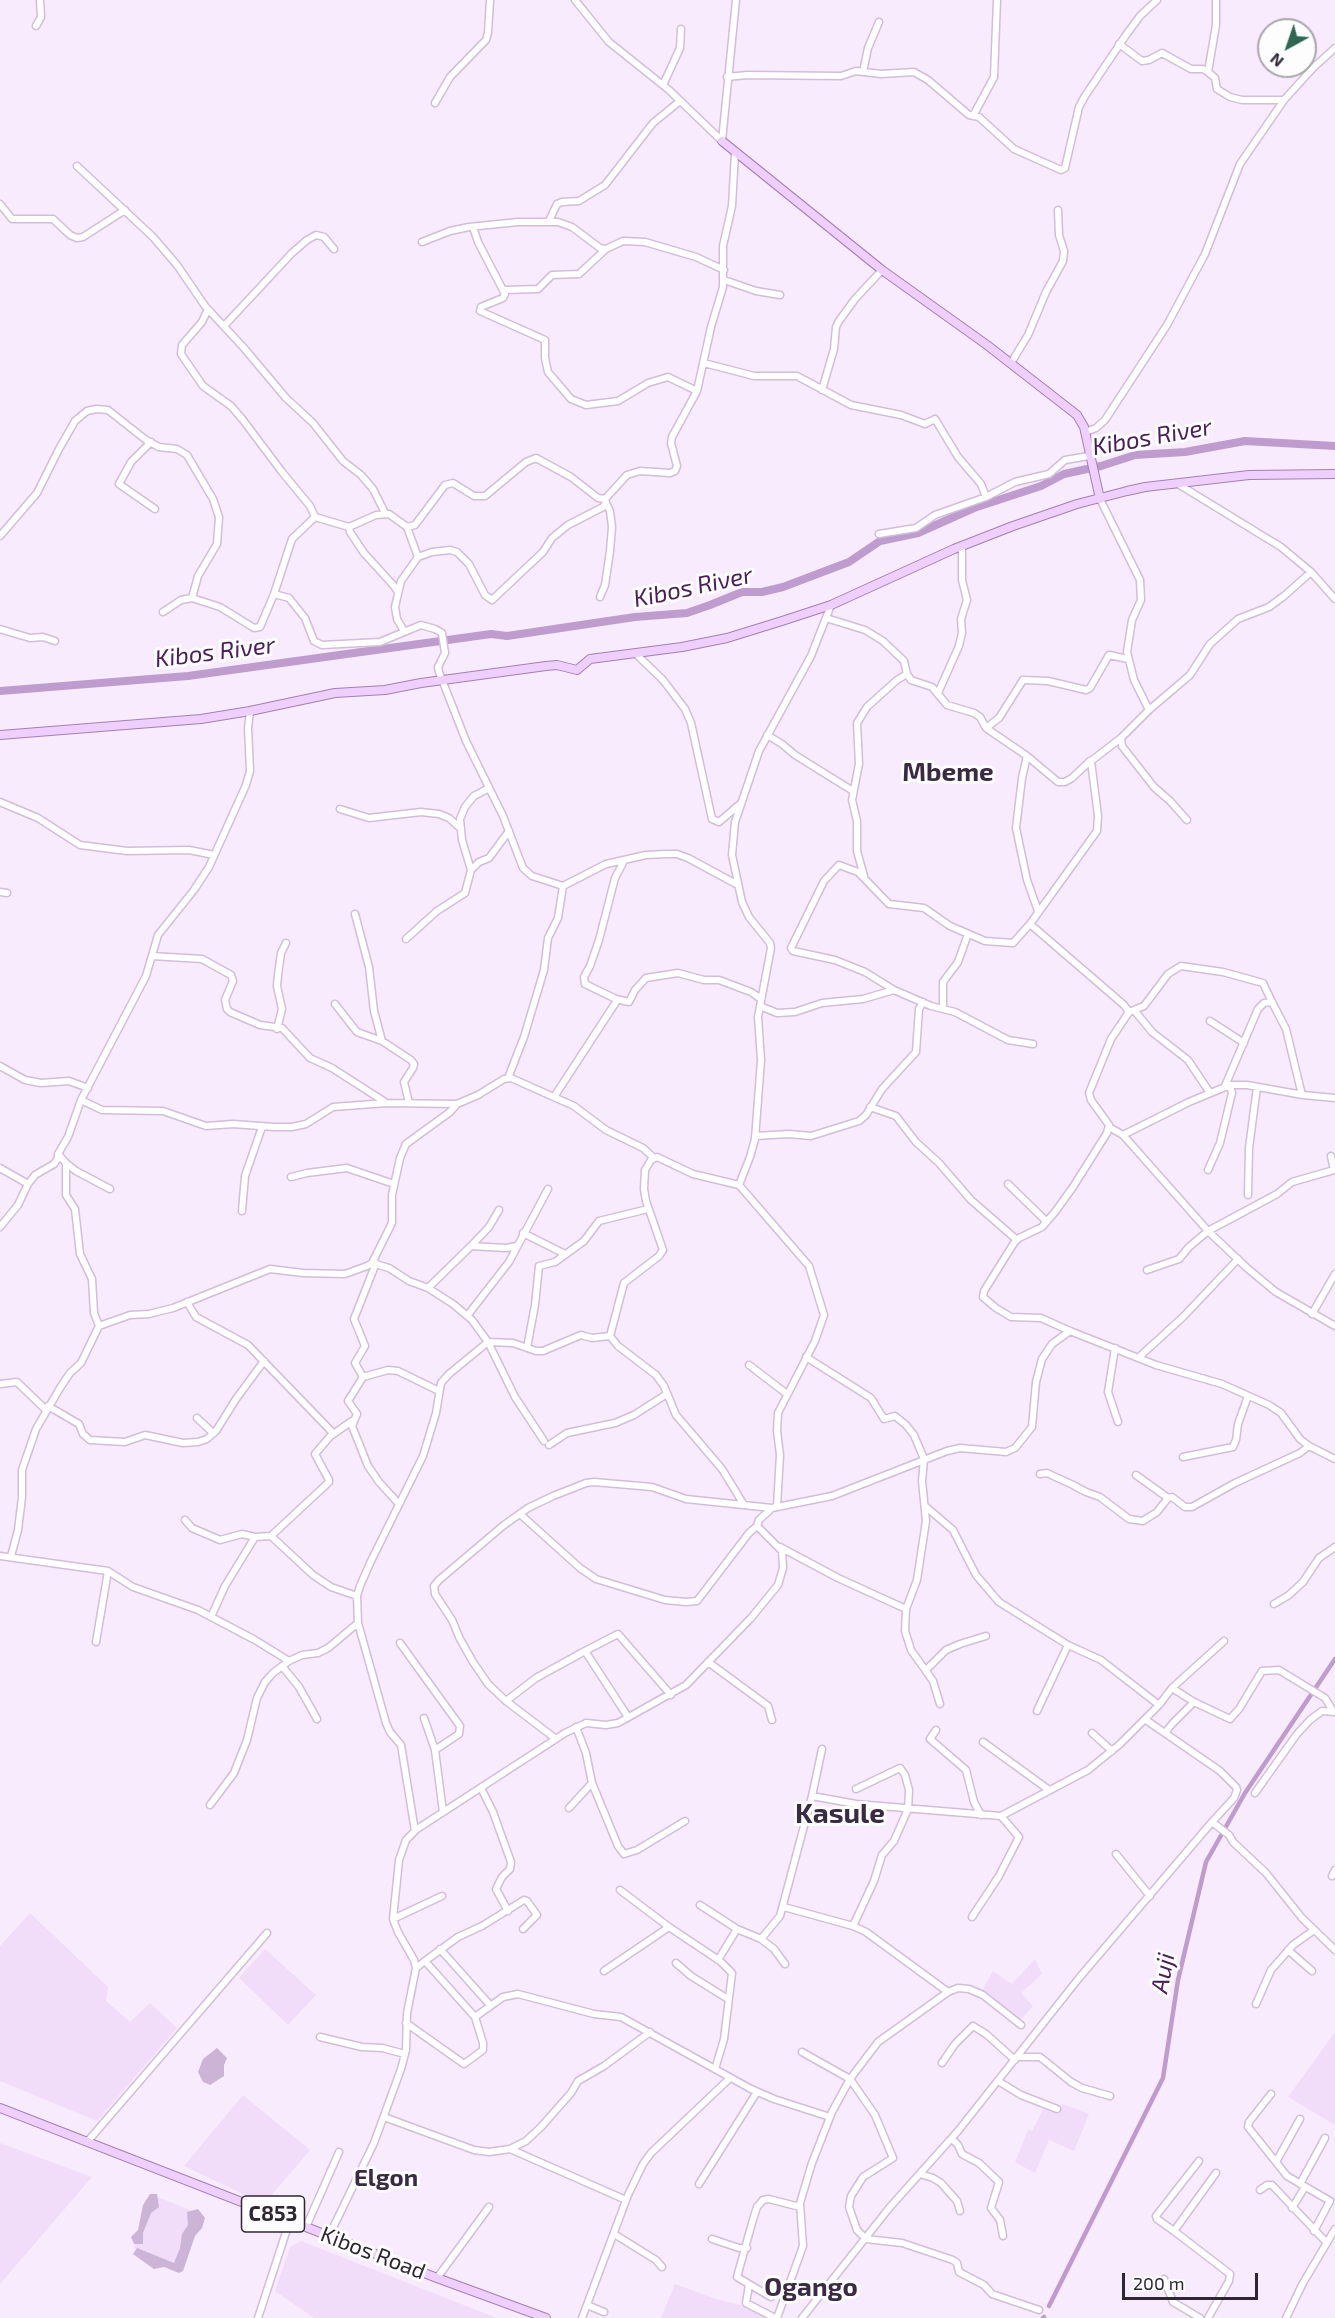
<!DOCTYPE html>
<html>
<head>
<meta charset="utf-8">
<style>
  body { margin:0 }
  #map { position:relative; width:1335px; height:2318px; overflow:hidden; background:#f8ebfd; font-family:"Exo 2",sans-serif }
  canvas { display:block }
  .north { position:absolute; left:1257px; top:18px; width:60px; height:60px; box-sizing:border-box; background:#fdfdfd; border:2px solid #aaa7ac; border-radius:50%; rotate:220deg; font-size:16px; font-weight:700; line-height:24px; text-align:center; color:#2e2632 }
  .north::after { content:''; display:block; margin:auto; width:21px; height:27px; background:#2e6852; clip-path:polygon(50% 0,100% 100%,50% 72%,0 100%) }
  .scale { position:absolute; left:1122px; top:2273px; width:136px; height:27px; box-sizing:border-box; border:3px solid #2e2632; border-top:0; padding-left:8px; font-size:18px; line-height:21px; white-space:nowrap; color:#2e2632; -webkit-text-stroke:4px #fdfdfd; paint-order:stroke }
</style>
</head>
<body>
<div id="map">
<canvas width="1335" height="2318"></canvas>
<div class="north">N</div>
<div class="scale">200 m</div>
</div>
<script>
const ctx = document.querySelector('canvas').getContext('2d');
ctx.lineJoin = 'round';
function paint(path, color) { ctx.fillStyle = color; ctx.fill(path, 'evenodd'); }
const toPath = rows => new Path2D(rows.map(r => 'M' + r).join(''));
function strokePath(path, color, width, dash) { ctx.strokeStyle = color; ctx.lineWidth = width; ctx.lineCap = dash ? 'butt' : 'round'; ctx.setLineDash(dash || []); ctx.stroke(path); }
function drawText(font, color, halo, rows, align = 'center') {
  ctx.font = font + ' "Exo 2",sans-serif'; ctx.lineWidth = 6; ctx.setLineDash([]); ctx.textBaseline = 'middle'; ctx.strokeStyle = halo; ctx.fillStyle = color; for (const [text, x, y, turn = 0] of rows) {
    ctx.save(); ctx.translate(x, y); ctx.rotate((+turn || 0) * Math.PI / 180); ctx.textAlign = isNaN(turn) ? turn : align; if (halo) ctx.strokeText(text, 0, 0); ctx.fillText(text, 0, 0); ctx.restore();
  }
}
const built = toPath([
  [30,1913,108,1987,106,2001,130,2022,150,2003,177,2028,97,2121,0,2081,0,1946],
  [265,1949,316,1995,288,2025,239,1978],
  [1035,1959,1042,1974,1021,1993,1033,2006,1019,2021,982,1991,993,1971,1012,1984],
  [1335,2032,1335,2125,1288,2097],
  [243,2095,310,2150,264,2204,184,2166],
  [1063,2104,1089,2114,1074,2151,1049,2140,1035,2173,1015,2162,1028,2130,1032,2131,1043,2109,1058,2114],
  [0,2143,92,2177,0,2284],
  [150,2194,193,2211,174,2267,134,2248],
  [301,2241,497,2318,314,2318,275,2291,290,2247],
  [675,2284,713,2298,748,2307,773,2318,661,2318]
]);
const green = toPath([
  [217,2048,227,2058,224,2065,224,2076,210,2085,203,2082,198,2072,203,2059],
  [150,2194,157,2194,159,2207,151,2213,143,2233,143,2244,134,2244,131,2237,138,2230,143,2205],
  [198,2209,205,2218,202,2228,195,2236,183,2271,179,2273,164,2267,154,2269,133,2254,137,2248,174,2263,180,2248,182,2234,188,2225,187,2212]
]);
const canal = toPath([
  [1049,2306,1163,2078,1178,1980,1206,1862,1245,1793,1335,1659],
  [1043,2318,1044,2317]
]);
const river = toPath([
  [0,691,188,676,491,634,507,636,635,617,687,613,710,605,742,592,762,592,783,587,849,562,880,541,918,533,974,508,1041,486,1064,474,1101,466,1135,455,1185,452,1245,441,1335,446]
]);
const minor = toPath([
  [575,0,609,42,669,90,722,141],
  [36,26,41,17,40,0],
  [1119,44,1142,61,1149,60,1162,53,1191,69,1203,69,1208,72,1215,78,1217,89,1230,97,1242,100,1284,100],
  [863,72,868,48,879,22],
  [1208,72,1216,25,1216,0],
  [727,77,747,75,841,76,856,71,881,74,914,72,928,80,969,115,979,117,1014,149,1061,170,1065,168,1079,107,1085,96,1126,35,1140,16,1157,0],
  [663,85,680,48,681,29],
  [435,103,450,77,486,40,488,33,490,0],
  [973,116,994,77,997,0],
  [722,141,736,0],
  [77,166,153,237,177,265,205,306,244,348,286,398,313,423,343,461,361,475,373,489,385,513],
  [0,204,12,219,53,219,70,235,77,238,83,237,125,210],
  [549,221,557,204,562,202,579,201,605,185,653,123,680,101],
  [473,227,478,242,505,294,503,298,481,307,480,311,545,340,545,358,548,372,571,399,586,405,618,401,648,383,668,377,697,391],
  [422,242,450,231,469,227,518,222,558,222,572,227,600,248,606,249,623,241,645,242,696,257,724,270],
  [724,280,756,291,780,295],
  [505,290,538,289,552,275,579,274,606,249],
  [208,309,202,322,182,345,181,354,203,386,231,406,243,420,282,472,310,506,315,517],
  [224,326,292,253,307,240,316,235,324,237,334,249],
  [704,363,754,376,797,376,851,405,901,415,925,424,935,419,958,457,981,484,986,497],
  [1011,363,1028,335,1046,292,1063,261,1064,251,1059,235,1058,210],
  [822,390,834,349,836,327,839,321,855,299,882,270],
  [1085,432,1096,428,1105,420,1167,325,1205,254,1240,164,1284,100,1313,68,1335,48],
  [151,442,131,462,119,484,155,509],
  [1178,484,1281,547,1311,572,1335,599],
  [1100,499,1140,580,1141,600,1132,620,1127,652,1134,680,1149,710,1121,738,1091,761,1098,816,1097,831,1030,924,1124,1005,1129,1012,1111,1039,1089,1093,1091,1100,1109,1125,1107,1133,1073,1187,1055,1212,1042,1227,1019,1238,1014,1243,984,1291,983,1297,996,1308,1011,1317,1041,1318,1070,1331,1156,1365,1222,1384,1269,1405,1281,1413,1300,1439,1309,1446,1335,1459],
  [349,527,350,532,364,553,394,586,398,592],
  [407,527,415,525,445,485,453,483,474,496,485,496,526,462,536,458,571,477,598,498,605,499],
  [879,534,916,528,935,515,986,497,1015,482,1049,474,1065,460,1089,456],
  [0,536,37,493,59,449,75,421,87,411,96,409,108,410,146,440,159,447,177,449,187,455,213,499,219,517,217,544,198,576,192,598],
  [274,594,289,598,305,618,314,641,322,645,380,642,421,625,435,629,442,633,445,653,438,667,439,672,466,741,503,816,523,868,532,876,563,886,606,864,646,855,665,854,677,854,688,858,738,885],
  [600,597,605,585,610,551,612,527,610,511,606,503],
  [163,612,181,600,192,598,220,607,254,628,260,627,274,594,292,539,315,517,349,527,376,515,389,514,407,527,418,557],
  [826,618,865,630,883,641,904,661,907,674,911,680,932,687,947,705,974,713,980,717,986,728,1027,756,1058,782,1065,782,1072,778,1090,761],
  [0,629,30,638,43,637,55,641],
  [404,631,397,619,395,607,401,581,418,557,432,552,450,550,457,552,469,564,485,595,492,600,543,552,552,538,568,525,603,507,606,503,605,499,627,475,640,471,670,473,675,471,677,466,671,443,672,437,697,391,711,327,723,287,723,246,732,206,735,153],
  [635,653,663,680,685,709,691,723,712,819,719,822,740,804],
  [938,693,959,646,962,633,961,619,967,600,962,580,962,546],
  [1149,710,1190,675,1210,644,1238,619,1269,607,1284,596,1311,572],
  [986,728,999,718,1023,680,1048,681,1086,690,1090,688,1109,655,1128,659],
  [767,735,782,744,795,755,853,791],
  [1121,738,1122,746,1154,787,1170,801,1187,820],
  [1027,756,1022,778,1016,828,1027,880,1038,911],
  [0,802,38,818,80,845,127,851,189,850,214,855],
  [340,809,369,818,421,812,439,814,449,818,460,828],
  [624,861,615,878,599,940,590,966,584,977,585,984,616,999,629,1002,635,990,646,978,678,973,704,980,719,980,751,992,761,999],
  [471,870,462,840,460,819,465,807,474,796,489,788],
  [864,876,857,851,857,821,852,800,859,764,857,723,867,707,897,680,907,674],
  [0,892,7,893],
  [355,914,369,967,374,1011,382,1041],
  [1030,924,1013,943,985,941,950,926,924,908,889,904,858,872,839,865,824,881,791,948,793,951,835,960,865,972,894,990,931,1006,955,1012,1008,1040,1033,1044],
  [406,939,437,911,465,893,471,870,479,862,489,858,509,831],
  [152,956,202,959,231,975,233,981,225,1000,227,1009,230,1012,260,1025,282,1028,310,1058,332,1068,385,1102],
  [335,1004,357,1032,382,1041,411,1060,414,1064,413,1068,404,1082,409,1103],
  [760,1006,777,1013,795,1012,822,1003,863,999,894,990],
  [943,1008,943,982,958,962,968,934],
  [1134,1010,1152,1032,1188,1060,1210,1093],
  [1129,1012,1144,1006,1168,974,1181,966,1223,972,1263,983,1272,1002],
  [1210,1021,1244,1043],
  [277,1029,282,1009,277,986,278,975,281,953,286,943],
  [0,1066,25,1080,41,1083,69,1081,88,1088],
  [508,1078,524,1037,544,970,548,938,558,918,563,886],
  [1225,1086,1258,1009,1264,1003,1272,1002,1286,1029,1302,1095],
  [554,1097,616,1002],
  [81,1100,102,1110,163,1111,206,1126,233,1124,274,1127,292,1127,306,1124,333,1107,387,1103,457,1104],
  [870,1107,896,1116,916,1142,939,1163,971,1200,1017,1240],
  [1109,1127,1123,1135,1208,1231,1247,1268,1276,1292,1335,1326],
  [1123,1135,1189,1102,1230,1085,1247,1085,1303,1095,1335,1098],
  [755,1136,789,1134,811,1136,859,1121,866,1115,882,1089,916,1052,919,1009,923,1002],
  [58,1154,66,1163,66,1195,75,1209,80,1254,92,1279,94,1313,99,1326],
  [66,1163,76,1171,110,1189],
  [0,1168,28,1184],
  [1208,1170,1220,1143,1232,1093,1230,1085],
  [291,1177,307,1173,347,1168,394,1184],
  [1008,1184,1046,1221],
  [739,1185,809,1266,824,1315,815,1341,778,1413,777,1431,780,1455,777,1506],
  [1248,1195,1249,1148,1257,1087],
  [242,1211,245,1176,262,1127],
  [0,1227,18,1205,28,1184,35,1175,54,1164,58,1158,58,1154,68,1137,81,1100,146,976,158,935,194,890,209,867,246,785,250,771,248,728,250,711],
  [523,1233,565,1254],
  [471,1246,489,1227,499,1210],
  [372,1263,389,1268,409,1281,428,1288,453,1304,472,1320,488,1342,515,1397,544,1441],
  [1147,1270,1179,1259,1189,1247,1208,1231,1277,1194,1292,1182,1334,1170,1331,1156],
  [428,1288,471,1246,506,1248,517,1246],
  [187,1302,196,1317,248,1345,333,1433,315,1454,329,1480,329,1482,271,1536,255,1537,225,1586,211,1617],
  [1312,1314,1335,1274],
  [467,1316,509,1262,548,1189],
  [527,1348,535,1305,539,1266,555,1262,584,1241,599,1221,648,1209],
  [1115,1348,1108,1392,1118,1422],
  [806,1357,871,1398,884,1419,895,1416,906,1425,914,1435,924,1459,922,1481,926,1521,917,1580,906,1609,905,1631,911,1650,933,1681,940,1704],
  [1138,1358,1183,1317,1238,1259],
  [749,1365,787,1394],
  [363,1377,355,1363,365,1346,354,1319,376,1263],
  [0,1384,17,1382,46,1410],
  [48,1406,79,1424,83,1434,90,1440,125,1442,145,1435,183,1443,198,1442,207,1439,216,1431,236,1399,264,1361],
  [197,1418,213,1433],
  [332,1435,352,1421],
  [549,1445,567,1433,615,1423,634,1415,667,1394],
  [1183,1457,1233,1447,1236,1440,1238,1424,1248,1396],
  [1040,1474,1047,1473,1073,1485,1086,1492,1100,1497,1129,1519,1143,1521,1157,1512,1168,1498,1172,1497,1185,1507,1192,1507,1235,1483,1300,1453,1309,1446],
  [1136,1475,1168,1498],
  [399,1504,379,1482,368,1466,352,1426,357,1414,348,1401,363,1377,388,1370,398,1371,439,1391],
  [744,1505,722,1469,676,1415,664,1386,656,1375,618,1346,610,1336,624,1283,659,1256,663,1250,646,1201,644,1189,645,1170,651,1160,657,1157,693,1174,739,1185,750,1157,755,1139,761,1060,758,1017,771,948,770,943,749,917,742,902,732,855,735,822,759,751,811,656,831,605],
  [925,1506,953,1530,976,1575,999,1602,1068,1645,1101,1660,1159,1705],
  [520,1514,580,1568,596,1579,665,1600,686,1602,697,1601,749,1533,757,1526,759,1520,772,1508,832,1496,947,1451,960,1448,1006,1452,1015,1448,1032,1427,1036,1382,1042,1359,1052,1344,1070,1331],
  [185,1520,192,1528,220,1540,242,1534,255,1537],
  [271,1536,313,1575,331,1587,357,1596],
  [780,1547,838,1578,906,1609],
  [0,1556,108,1571,96,1642],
  [11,1556,18,1530,22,1497,22,1470,36,1429,60,1388,70,1373,81,1363,99,1326,130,1315,149,1314,173,1308,270,1269,303,1273,345,1274,367,1266,372,1263,392,1223,392,1195,400,1158,406,1144,450,1112,457,1104,478,1095,504,1079,511,1078,574,1106,606,1130,643,1148,654,1158],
  [108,1571,133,1587,198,1610,255,1640,289,1661],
  [1274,1604,1289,1595,1303,1582,1319,1558,1335,1547],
  [400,1643,460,1726,459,1734,435,1750],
  [585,1651,618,1634,671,1695],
  [708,1662,768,1706,772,1720],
  [282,1666,299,1687,317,1719],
  [926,1670,946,1650,960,1644,986,1636],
  [1172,1688,1194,1702,1230,1719,1239,1709,1262,1671,1279,1670,1325,1698,1333,1711],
  [506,1701,536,1678,585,1651,628,1717],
  [1037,1711,1068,1645],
  [424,1718,435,1750,443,1812],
  [936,1730,930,1739,966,1770,974,1802,981,1815],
  [1092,1733,1112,1751],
  [1165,1733,1172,1724,1194,1702],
  [556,1739,506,1701,488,1684,473,1662,460,1639,452,1620,435,1594,434,1586,439,1580,504,1525,528,1508,553,1496,586,1483,594,1482,652,1487,686,1499,772,1508],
  [983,1742,1049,1790],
  [592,1783,618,1846,624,1854,637,1850,685,1821],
  [481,1788,493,1812,511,1862,510,1869,502,1877,496,1889,508,1911],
  [1255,1793,1297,1734,1310,1720,1322,1711,1334,1712],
  [812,1796,822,1749],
  [210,1805,234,1773,247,1740,257,1698,265,1682,273,1673,289,1661,302,1655,318,1653,328,1648,358,1623],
  [569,1808,592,1783,586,1753,576,1727],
  [1212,1822,1229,1835,1233,1842,1266,1873,1302,1918,1335,1950],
  [415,1831,401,1745,390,1732,386,1723,358,1623,357,1596,360,1586,371,1561,423,1456,436,1413,441,1383,449,1374,488,1342,513,1343,536,1351,543,1351,581,1335,592,1338,610,1336],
  [1116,1854,1150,1896],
  [1332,1876,1335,1870],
  [620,1890,669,1927,720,1961,732,1973,724,2039,715,2069],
  [700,1905,737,1929],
  [784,1907,853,1926,866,1932,948,1992],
  [972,1917,999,1876,1019,1837,1001,1816],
  [393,1919,442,1896],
  [853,1926,874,1881,882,1855,894,1841,908,1809,909,1790,905,1775,900,1768,856,1789],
  [761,1939,774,1949,785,1964],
  [440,1949,490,2005],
  [1288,1950,1312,1971],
  [718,1960,737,1929,761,1939,780,1916,812,1796,856,1804,1001,1816,1088,1770,1120,1744,1159,1705,1172,1688,1224,1641],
  [425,1961,458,1937,482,1926,524,1900,527,1901,537,1915,523,1929],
  [676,1963,691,1976,728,1999],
  [604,1971,669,1927],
  [1256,2004,1271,1970,1293,1945,1314,1930],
  [475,2017,503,1997,518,1994,594,2014,621,2017,751,2089,774,2099,830,2117],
  [406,2023,464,2064,483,2050,483,2043,475,2017,425,1961,416,1968],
  [320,2037,362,2047,382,2048,405,2054],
  [802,2052,850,2079,875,2115,893,2158,863,2177,851,2196,849,2207,857,2230,866,2239,902,2243,953,2260,957,2263,959,2272,984,2285,992,2294,1039,2310],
  [1017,2057,1040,2057,1071,2082,1082,2088,1110,2096],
  [942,2063,955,2044,973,2026,986,2034,1015,2060],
  [998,2081,1021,2095,1057,2109],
  [1271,2094,1249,2122,1248,2127,1287,2176,1330,2201,1314,2231],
  [384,2117,474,2150,489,2152,510,2149,526,2141,541,2127,571,2093,578,2081,604,2066,650,2032],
  [952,2139,958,2145,962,2154,979,2163,999,2182,991,2208,1000,2220,1003,2236],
  [88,2141,267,1933],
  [510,2149,626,2200],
  [1276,2162,1300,2119],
  [920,2174,933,2178,941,2183,957,2201,960,2211],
  [699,2184,757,2092],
  [1300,2184,1325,2138],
  [1260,2190,1267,2185,1272,2185,1327,2243],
  [1292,2208,1305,2187],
  [306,2227,339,2152],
  [1174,2231,1157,2219,1156,2216,1199,2161],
  [614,2234,656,2260,662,2267],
  [329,2236,374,2143,401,2069,406,2050,407,2013,416,1968,414,1960,398,1932,393,1919,399,1860,406,1840,417,1829,565,1733,586,1723,606,1725,618,1723,686,1685,751,1618,778,1585,783,1568,782,1551,757,1526],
  [712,2239,739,2248,747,2248],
  [437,2278,489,2207],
  [1164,2279,1173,2302,1200,2318],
  [749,2285,746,2303,775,2318],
  [771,2297,737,2277,752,2223,757,2207,763,2200,769,2199,800,2207],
  [587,2305,604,2312],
  [258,2318,290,2220],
  [582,2318,628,2195,643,2164,651,2153,730,2078],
  [777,2318,803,2246,800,2203,812,2163,832,2112,850,2079,878,2042,948,1992,958,1988,969,1989,983,1995,1021,2025],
  [802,2318,890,2207,958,2131,1079,1978,1212,1822,1234,1798,1237,1790,1236,1787,1220,1771,1146,1720],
  [1208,2318,1229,2281,1230,2274,1174,2231,1216,2173],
  [1286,2318,1303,2283,1335,2229]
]);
const major = toPath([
  [722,141,882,270,987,345,1077,415,1084,427,1100,499],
  [0,735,201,719,250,711,335,693,385,690,421,683,546,666,557,665,577,670,590,659,682,647,727,638,782,621,831,605,954,549,1013,526,1077,504,1127,491,1145,487,1249,475,1335,474],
  [0,2108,437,2278,546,2318]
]);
const shields = [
  [273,2214,63]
];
const shieldNames = [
  ["C853",273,2214]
];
const streetNames = [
  ["Kibos Road",373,2253,21]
];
const waterNames = [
  ["Kibos River",1152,437,-10],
  ["Kibos River",693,587,-12],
  ["Kibos River",215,652,-7],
  ["Auji",1163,1973,-79]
];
const neighbourhoodNames = [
  ["Elgon",386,2178]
];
const quarterNames = [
  ["Mbeme",948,772],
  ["Ogango",811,2287]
];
const districtNames = [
  ["Kasule",840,1814]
];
paint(built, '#f1ddfa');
paint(green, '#ccb4d7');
strokePath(canal, '#be9ccd', 4.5);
strokePath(river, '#be9ccd', 8);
strokePath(minor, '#d2bddb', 9);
strokePath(major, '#a47fb5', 10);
strokePath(minor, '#fff', 6);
strokePath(major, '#efcffd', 8);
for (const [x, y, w] of shields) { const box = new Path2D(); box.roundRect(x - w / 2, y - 18, w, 36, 4.5); ctx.fillStyle = '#fdfdfd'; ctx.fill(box); strokePath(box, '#2e2632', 1.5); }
drawText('bold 21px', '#2e2632', null, shieldNames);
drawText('22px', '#2e2632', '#fdfdfd', streetNames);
drawText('italic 24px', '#4a205b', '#fdfdfd', waterNames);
drawText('bold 24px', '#3a2a42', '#fdfdfd', neighbourhoodNames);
drawText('bold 26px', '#3a2a42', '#fdfdfd', quarterNames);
drawText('bold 28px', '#3a2a42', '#fdfdfd', districtNames);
</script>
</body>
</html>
